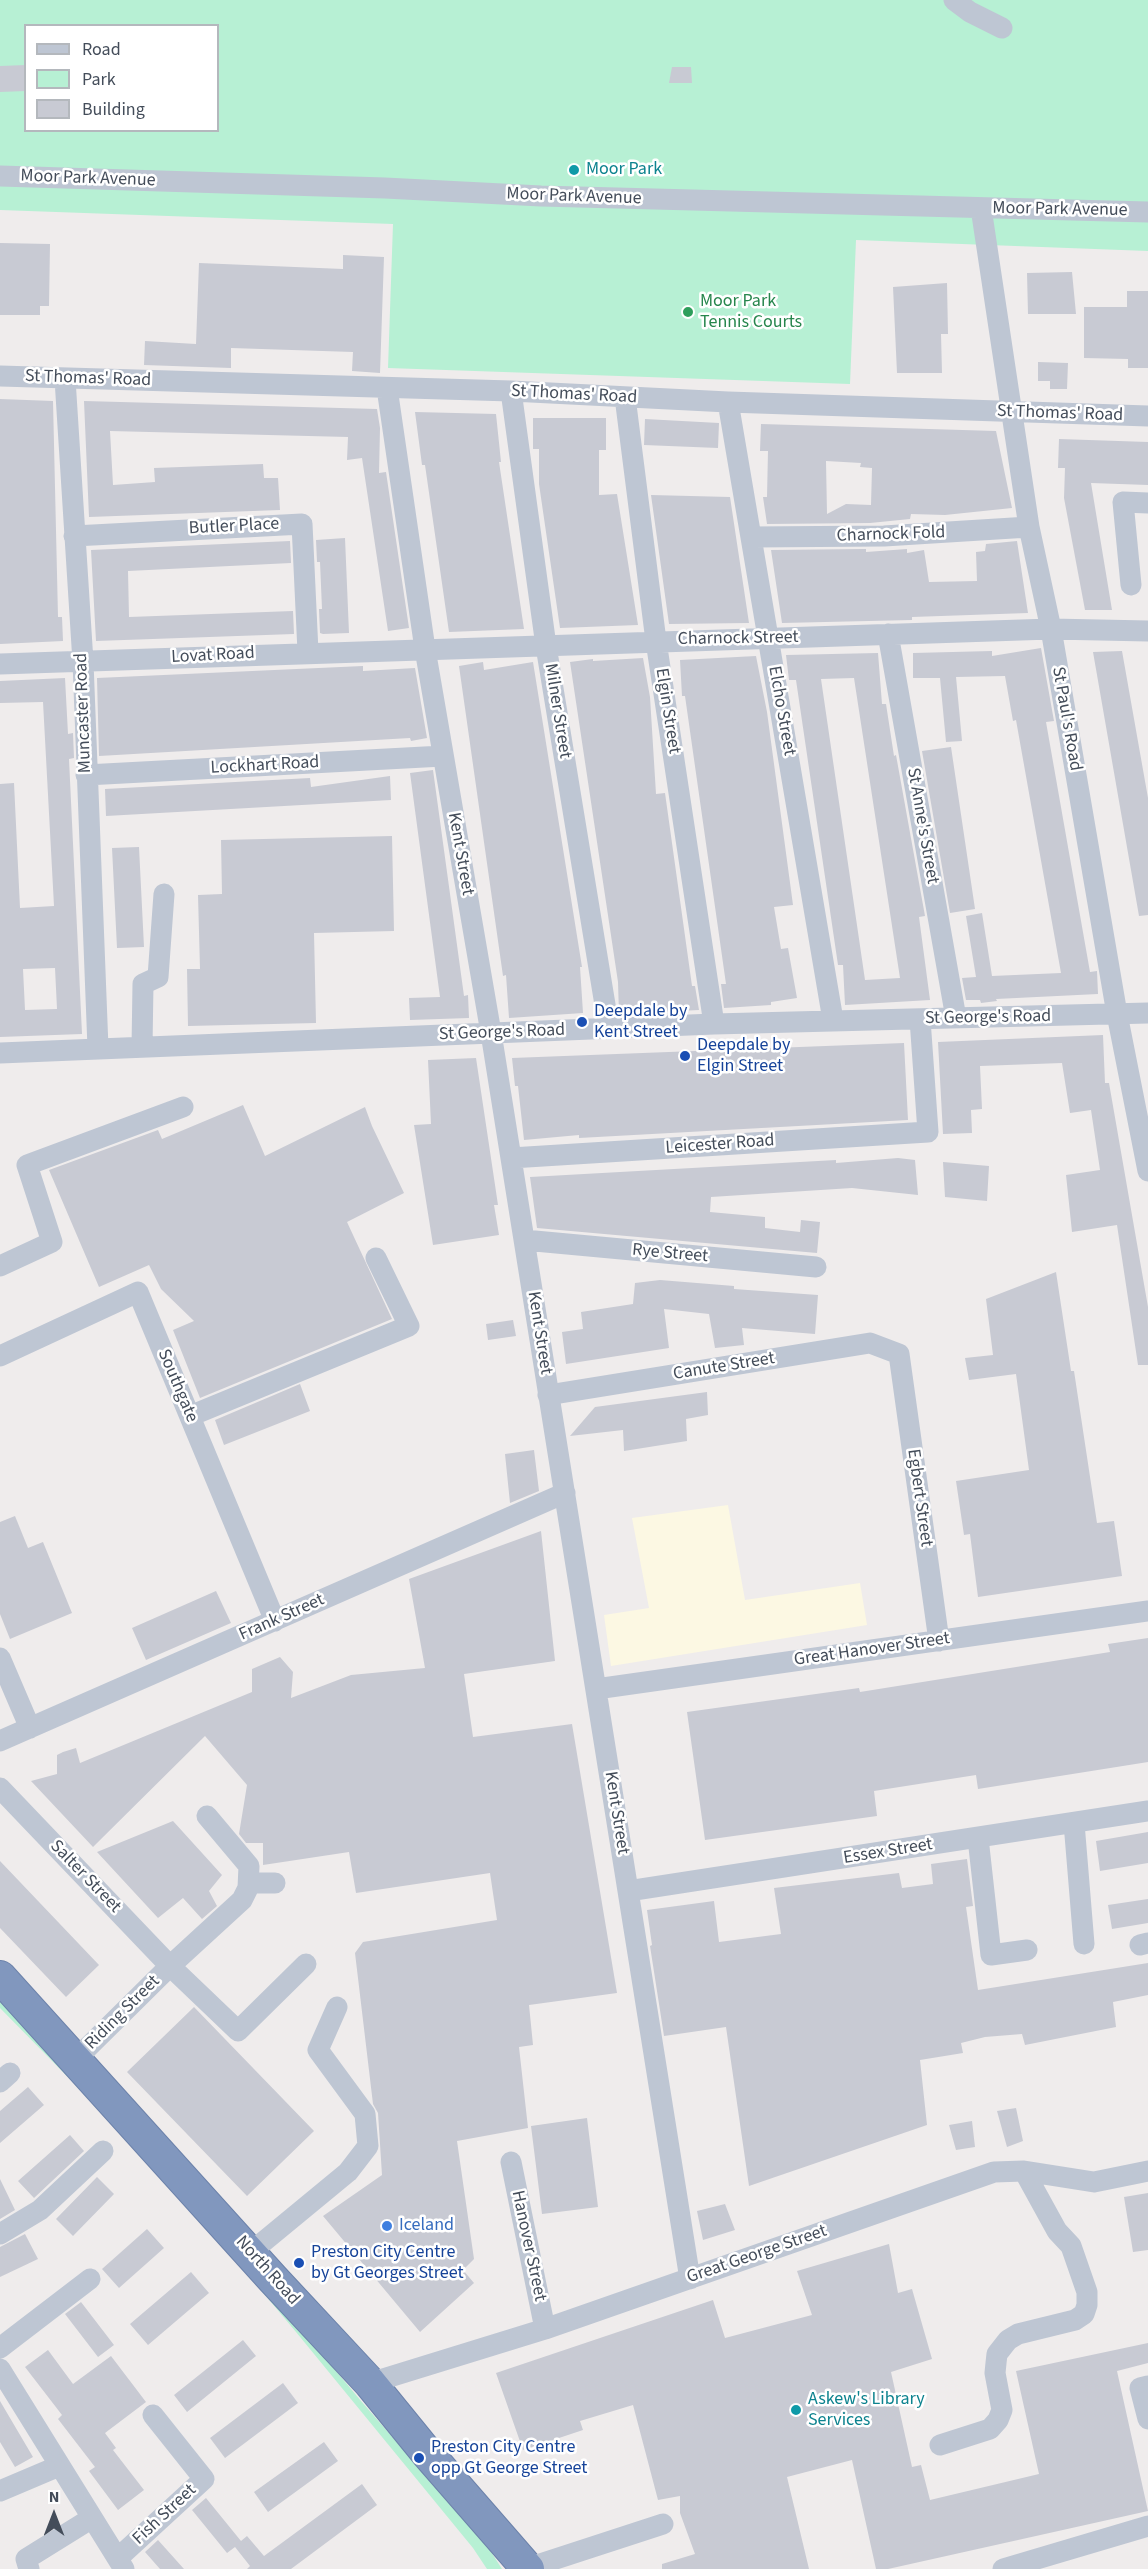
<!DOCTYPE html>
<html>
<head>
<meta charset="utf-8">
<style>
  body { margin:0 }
  #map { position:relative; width:1148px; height:2569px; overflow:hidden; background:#efecec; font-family:"Source Sans 3",sans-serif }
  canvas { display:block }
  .legend { position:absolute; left:24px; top:24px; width:195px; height:108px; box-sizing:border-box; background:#fff; border:2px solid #b4b8bd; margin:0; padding:8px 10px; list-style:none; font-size:18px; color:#444d5a }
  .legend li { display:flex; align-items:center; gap:12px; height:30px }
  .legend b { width:30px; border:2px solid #b4b8bd }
  .north { position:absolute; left:24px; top:2485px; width:60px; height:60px; -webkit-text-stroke:4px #fff; paint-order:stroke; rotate:0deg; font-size:16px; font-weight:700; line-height:24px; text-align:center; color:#444d5a }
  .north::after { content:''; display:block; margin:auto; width:21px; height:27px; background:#444d5a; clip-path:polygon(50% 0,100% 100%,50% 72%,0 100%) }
</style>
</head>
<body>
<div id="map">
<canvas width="1148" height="2569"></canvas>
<ul class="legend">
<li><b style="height:8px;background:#bec6d3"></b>Road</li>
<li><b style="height:16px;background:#b7f0d4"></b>Park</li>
<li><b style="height:16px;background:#c8cad3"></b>Building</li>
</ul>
<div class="north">N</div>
</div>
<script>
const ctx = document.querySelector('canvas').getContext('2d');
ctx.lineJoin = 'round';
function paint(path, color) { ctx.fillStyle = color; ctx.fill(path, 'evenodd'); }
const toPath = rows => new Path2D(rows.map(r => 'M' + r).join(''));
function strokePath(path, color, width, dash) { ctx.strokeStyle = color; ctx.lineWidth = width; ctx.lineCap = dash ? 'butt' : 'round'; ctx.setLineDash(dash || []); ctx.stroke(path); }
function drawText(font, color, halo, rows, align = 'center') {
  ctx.font = font + ' "Source Sans 3",sans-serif'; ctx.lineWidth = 5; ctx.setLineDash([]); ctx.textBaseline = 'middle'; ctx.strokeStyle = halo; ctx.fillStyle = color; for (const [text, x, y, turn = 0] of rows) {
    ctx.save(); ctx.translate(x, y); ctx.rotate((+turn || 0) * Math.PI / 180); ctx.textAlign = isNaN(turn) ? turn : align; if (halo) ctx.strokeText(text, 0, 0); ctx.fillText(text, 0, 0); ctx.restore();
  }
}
const commercial = toPath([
  [728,1505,745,1600,860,1583,867,1625,611,1666,604,1615,649,1608,632,1518]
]);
const green = toPath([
  [0,0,1148,0,1148,251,856,240,850,384,388,368,393,224,0,210],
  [26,26,218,26,218,130,26,130],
  [0,1998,242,2258,361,2401,488,2547,502,2569,487,2569,473,2548,296,2332,166,2177,0,2008]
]);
const building = toPath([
  [26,65,26,91,0,92,0,66],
  [672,67,691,67,692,83,669,83],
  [0,243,50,244,49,306,40,306,40,315,0,315],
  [343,255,384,257,380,373,352,371,353,352,231,348,231,368,144,365,145,341,196,344,199,263,343,269],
  [1072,272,1076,314,1028,314,1027,273],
  [947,283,948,334,941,334,942,373,897,373,893,287],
  [1127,291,1148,291,1148,368,1128,368,1128,359,1084,358,1084,307,1127,307],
  [1038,362,1068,363,1067,389,1050,389,1050,381,1038,381],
  [0,399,53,401,58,617,62,617,63,641,0,644],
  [84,401,377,409,380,428,379,473,386,472,409,628,388,631,362,458,347,460,348,437,110,431,113,485,155,482,154,468,263,464,264,478,278,478,280,510,89,517],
  [415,412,496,414,501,462,499,462,524,629,449,632,425,465,422,465],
  [533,418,606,418,606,450,599,450,599,495,617,494,638,625,560,628,539,484,539,449,533,449],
  [645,419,719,423,718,448,644,445],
  [761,424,996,431,1012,508,945,515,911,514,910,519,870,523,767,524,763,497,767,497,768,451,760,451],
  [826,461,861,463,860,467,872,468,871,505,846,504,827,514],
  [1059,439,1148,442,1148,485,1091,483,1112,610,1085,610,1064,498,1065,468,1058,468],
  [651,495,730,497,749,623,669,624],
  [345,538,349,633,323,634,320,633,319,609,322,609,320,562,317,562,316,540],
  [290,541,291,563,128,571,129,617,293,611,294,634,96,641,91,550],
  [1017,541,1028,613,912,617,912,620,782,623,771,550,866,549,866,552,907,549,907,553,924,550,929,582,977,581,976,552,985,551,986,544],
  [1041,648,1054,721,1046,722,1090,972,1097,971,1098,994,996,999,997,1001,981,1003,980,1000,966,1000,962,978,976,977,966,916,982,913,992,976,1061,973,1016,720,1013,721,1005,676,956,677,962,741,946,742,940,678,913,678,913,653,992,651,992,656],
  [1122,651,1148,798,1148,915,1139,916,1093,652],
  [878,653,882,704,886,704,894,756,896,755,925,916,919,917,930,1000,845,1005,843,965,838,965,796,680,789,680,786,655],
  [854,678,900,978,865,980,821,679],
  [756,656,767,712,793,905,774,907,781,949,788,948,797,998,771,1002,771,1005,724,1008,721,984,726,984,685,696,682,696,680,660],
  [643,658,650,697,656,794,665,793,692,986,695,986,699,1010,619,1014,618,982,570,662,593,659,593,661],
  [483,662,484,670,533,662,582,967,580,967,583,1013,509,1018,506,975,503,976,459,666],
  [363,666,363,671,415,668,427,738,411,741,410,738,99,756,97,678],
  [65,678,68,734,73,733,74,758,69,759,82,1034,0,1037,0,784,14,783,20,908,54,906,43,702,0,703,0,681],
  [55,968,57,1009,25,1010,23,969],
  [951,747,975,909,950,913,922,751],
  [433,770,464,996,468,995,469,1018,410,1020,409,998,440,997,410,773],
  [390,776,391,800,106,816,105,789,310,778,311,787],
  [392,836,394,931,314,933,316,1023,188,1026,187,969,200,969,198,895,222,894,221,840],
  [139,847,144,947,117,948,112,848],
  [1103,1035,1105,1083,1109,1083,1148,1307,1148,1365,1138,1365,1117,1225,1072,1232,1066,1175,1100,1170,1091,1110,1070,1113,1062,1063,980,1066,982,1109,971,1110,972,1133,943,1134,938,1042],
  [904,1043,908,1120,579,1138,579,1135,524,1140,518,1086,515,1086,512,1058],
  [476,1058,498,1205,494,1205,499,1235,433,1245,414,1125,431,1124,428,1060],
  [243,1105,265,1156,365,1107,372,1126,404,1193,347,1222,392,1319,200,1398,173,1330,194,1321,161,1289,149,1265,99,1287,49,1170,158,1130,162,1139],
  [898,1158,915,1160,918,1195,852,1188,711,1197,710,1212,765,1217,765,1228,800,1232,801,1220,820,1222,817,1253,537,1228,530,1177,836,1160,836,1163],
  [943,1162,989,1166,987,1201,945,1197],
  [1056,1272,1071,1371,1074,1371,1097,1523,1114,1521,1122,1576,978,1597,970,1534,964,1535,956,1481,1029,1470,1016,1374,969,1380,965,1358,993,1355,986,1299],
  [660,1280,734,1286,734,1289,818,1295,815,1334,742,1328,744,1345,715,1348,709,1314,664,1309,669,1348,566,1364,562,1332,583,1329,581,1312,633,1304,635,1283],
  [513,1320,516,1336,488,1340,486,1324],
  [300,1384,310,1411,224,1445,215,1420],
  [707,1392,708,1415,686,1419,687,1441,624,1451,623,1430,570,1436,595,1407],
  [534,1450,539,1491,510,1503,505,1454],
  [15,1516,28,1548,43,1542,72,1613,10,1639,0,1614,0,1522],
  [541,1531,555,1661,464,1674,473,1737,572,1724,617,1993,529,2005,533,2045,519,2047,528,2128,457,2141,474,2259,463,2270,474,2283,420,2332,323,2216,382,2175,378,2113,373,2104,355,1953,363,1942,497,1920,490,1873,356,1893,349,1852,263,1865,263,1843,246,1843,239,1834,247,1785,205,1736,93,1847,31,1781,57,1774,57,1755,63,1752,76,1748,80,1763,252,1692,252,1669,280,1657,293,1672,291,1698,351,1675,425,1668,409,1579],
  [216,1591,231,1623,146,1660,132,1628],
  [1148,1638,1148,1762,978,1789,976,1775,874,1791,877,1816,705,1840,687,1712,859,1688,860,1692,1110,1652,1108,1644],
  [173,1821,222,1875,209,1891,217,1906,202,1919,183,1898,158,1918,97,1852],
  [1148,1832,1148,1863,1100,1871,1096,1841],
  [967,1859,973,1906,966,1907,978,1990,1148,1963,1148,1995,1113,2002,1116,2027,1025,2045,1022,2034,985,2037,961,2043,963,2053,920,2060,927,2125,749,2186,726,2027,664,2036,650,1946,652,1945,647,1910,714,1901,719,1942,781,1934,774,1888,899,1873,902,1888,933,1884,931,1864],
  [0,1861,99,1965,66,1997,0,1928],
  [1148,1899,1148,1923,1112,1929,1108,1905],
  [194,2007,314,2131,247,2196,127,2072],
  [28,2087,44,2105,0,2143,0,2111],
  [1016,2108,1023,2141,1007,2147,997,2111],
  [587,2118,598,2207,542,2214,531,2126],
  [972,2121,975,2147,956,2150,949,2125],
  [70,2135,84,2151,34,2198,18,2181],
  [97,2177,114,2194,73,2236,56,2219],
  [0,2179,15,2210,0,2219],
  [1148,2193,1148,2250,1133,2252,1124,2197],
  [725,2204,735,2230,703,2240,697,2211],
  [147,2229,164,2248,119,2288,102,2269],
  [25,2234,38,2259,0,2277,0,2247],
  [889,2244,898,2293,912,2289,932,2359,891,2372,912,2467,921,2465,930,2500,1039,2474,1016,2371,1148,2343,1148,2363,1117,2371,1148,2511,888,2569,876,2569,852,2460,787,2477,809,2569,662,2569,662,2564,695,2554,680,2513,680,2496,658,2500,633,2405,580,2421,583,2430,523,2450,496,2373,713,2300,725,2338,812,2315,797,2271],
  [191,2272,209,2293,148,2345,130,2324],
  [81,2302,114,2345,98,2357,65,2314],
  [243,2340,256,2356,187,2412,174,2395],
  [48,2350,73,2384,111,2356,146,2402,105,2433,116,2448,113,2450,144,2490,118,2510,89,2471,95,2467,58,2419,62,2415,25,2367],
  [283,2383,298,2403,225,2458,210,2438],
  [0,2401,33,2457,15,2467,0,2442],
  [324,2442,338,2461,268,2512,254,2492],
  [362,2484,377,2505,291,2569,247,2569,250,2566,235,2547,227,2553,192,2510,206,2498,241,2541,247,2536,264,2556],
  [158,2540,184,2569,160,2569,145,2552]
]);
const minor = toPath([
  [954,0,970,12,1002,28],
  [0,176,385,188,541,196,1148,212],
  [981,208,1029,527,1051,629,1117,1014,1148,1171],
  [0,376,511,391,728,402,1148,416],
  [65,379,83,662,98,1048],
  [387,388,425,649,491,1033,690,2279],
  [511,391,546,646,609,1029],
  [625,397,656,641,714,1024],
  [728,402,833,1020],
  [74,536,302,524,308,652],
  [753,537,884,536,1029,527],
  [1131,585,1123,502,1148,503],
  [888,634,956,1018],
  [0,664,1051,629,1148,631],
  [86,775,443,756],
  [142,1047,143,984,158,977,164,894],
  [0,1053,714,1024,1148,1013],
  [511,1158,928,1132,920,1019],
  [524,1240,816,1267],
  [0,1266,52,1242,27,1165,183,1107],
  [0,1356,138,1292,275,1621],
  [548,1395,870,1343,899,1354,939,1641],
  [190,1416,409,1326,376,1258],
  [0,1658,30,1728],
  [596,1689,1148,1611],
  [0,1741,565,1493],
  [0,1788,170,1966,238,2031,306,1964],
  [1074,1823,1084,1944],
  [978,1838,991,1955,1027,1950],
  [249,1883,275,1883],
  [628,1891,1148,1811],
  [1140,1945,1148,1943],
  [75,2060,170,1966,242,1900,248,1888,249,1866,207,1816],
  [0,2082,10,2073],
  [511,2162,545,2329],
  [0,2234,40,2210,103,2151],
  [251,2252,348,2172,368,2146,365,2114,318,2050,337,2007],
  [0,2348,90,2279],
  [0,2369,124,2569],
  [370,2383,545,2329,994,2172,1024,2171,1094,2182,1148,2171],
  [1148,2386,1140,2388,1148,2419],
  [940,2445,990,2429,998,2420,1002,2410,995,2373,996,2363,997,2354,1008,2340,1018,2334,1075,2320,1084,2314,1087,2305,1087,2292,1071,2246,1057,2231,1024,2171],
  [0,2491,59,2466],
  [118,2558,204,2479,153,2415],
  [528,2568,663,2524],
  [29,2569,26,2559,92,2518],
  [1003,2569,1148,2526]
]);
const highway = toPath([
  [0,1977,273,2279,370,2383,427,2453,528,2569]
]);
const markers = [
  [574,170,6,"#0f9aa8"],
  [688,312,6,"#2e9e5b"],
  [582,1022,6,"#1a4fb4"],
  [685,1056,6,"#1a4fb4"],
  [387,2226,6,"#3f7fe0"],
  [299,2263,6,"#1a4fb4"],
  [796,2410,6,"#0f9aa8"],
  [419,2458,6,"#1a4fb4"]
];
const cultureNames = [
  ["Moor Park",586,170],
  ["Askew's Library",808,2400],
  ["Services",808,2421]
];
const streetNames = [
  ["Moor Park Avenue",88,179,2],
  ["Moor Park Avenue",574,197,2],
  ["Moor Park Avenue",1060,210,1],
  ["St Thomas' Road",88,379,2],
  ["St Thomas' Road",574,395,3],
  ["St Thomas' Road",1060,414,2],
  ["Butler Place",234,527,-3],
  ["Charnock Fold",891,535,-2],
  ["Charnock Street",738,639,-1],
  ["Lovat Road",213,656,-3],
  ["Milner Street",557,711,81],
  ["Elgin Street",667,711,81],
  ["Elcho Street",781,711,80],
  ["Muncaster Road",84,713,-92],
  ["St Paul's Road",1066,719,80],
  ["Lockhart Road",265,766,-3],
  ["St Anne's Street",922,826,80],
  ["Kent Street",460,854,80],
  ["St George's Road",988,1018,-1],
  ["St George's Road",502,1033,-2],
  ["Leicester Road",720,1145,-4],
  ["Rye Street",670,1254,5],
  ["Kent Street",539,1333,81],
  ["Canute Street",724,1367,-9],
  ["Southgate",177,1386,67],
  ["Egbert Street",919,1498,82],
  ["Frank Street",282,1618,-24],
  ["Great Hanover Street",872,1650,-8],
  ["Kent Street",616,1813,81],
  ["Essex Street",888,1852,-9],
  ["Salter Street",85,1877,46],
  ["Riding Street",123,2013,-45],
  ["Hanover Street",528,2246,78],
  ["Great George Street",757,2255,-19],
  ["North Road",267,2271,48],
  ["Fish Street",165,2515,-43]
];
const leisureNames = [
  ["Moor Park",700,302],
  ["Tennis Courts",700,323]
];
const transitNames = [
  ["Deepdale by",594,1012],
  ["Kent Street",594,1033],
  ["Deepdale by",697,1046],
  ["Elgin Street",697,1067],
  ["Preston City Centre",311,2253],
  ["by Gt Georges Street",311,2274],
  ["Preston City Centre",431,2448],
  ["opp Gt George Street",431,2469]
];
const shopNames = [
  ["Iceland",399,2226]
];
paint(commercial, '#fcf8e3');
paint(green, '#b7f0d4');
paint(building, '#c8cad3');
strokePath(highway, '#6c82aa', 34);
strokePath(minor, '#bec6d3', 21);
strokePath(highway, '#8197be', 32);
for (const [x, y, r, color] of markers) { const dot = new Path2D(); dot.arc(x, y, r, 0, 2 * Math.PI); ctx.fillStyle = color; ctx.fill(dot); strokePath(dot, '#fff', 2); }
drawText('18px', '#0d838f', '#fff', cultureNames, 'left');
drawText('18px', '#444d5a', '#fff', streetNames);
drawText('18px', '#27864d', '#fff', leisureNames, 'left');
drawText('18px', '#164399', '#fff', transitNames, 'left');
drawText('18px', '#366cbe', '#fff', shopNames, 'left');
</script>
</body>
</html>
